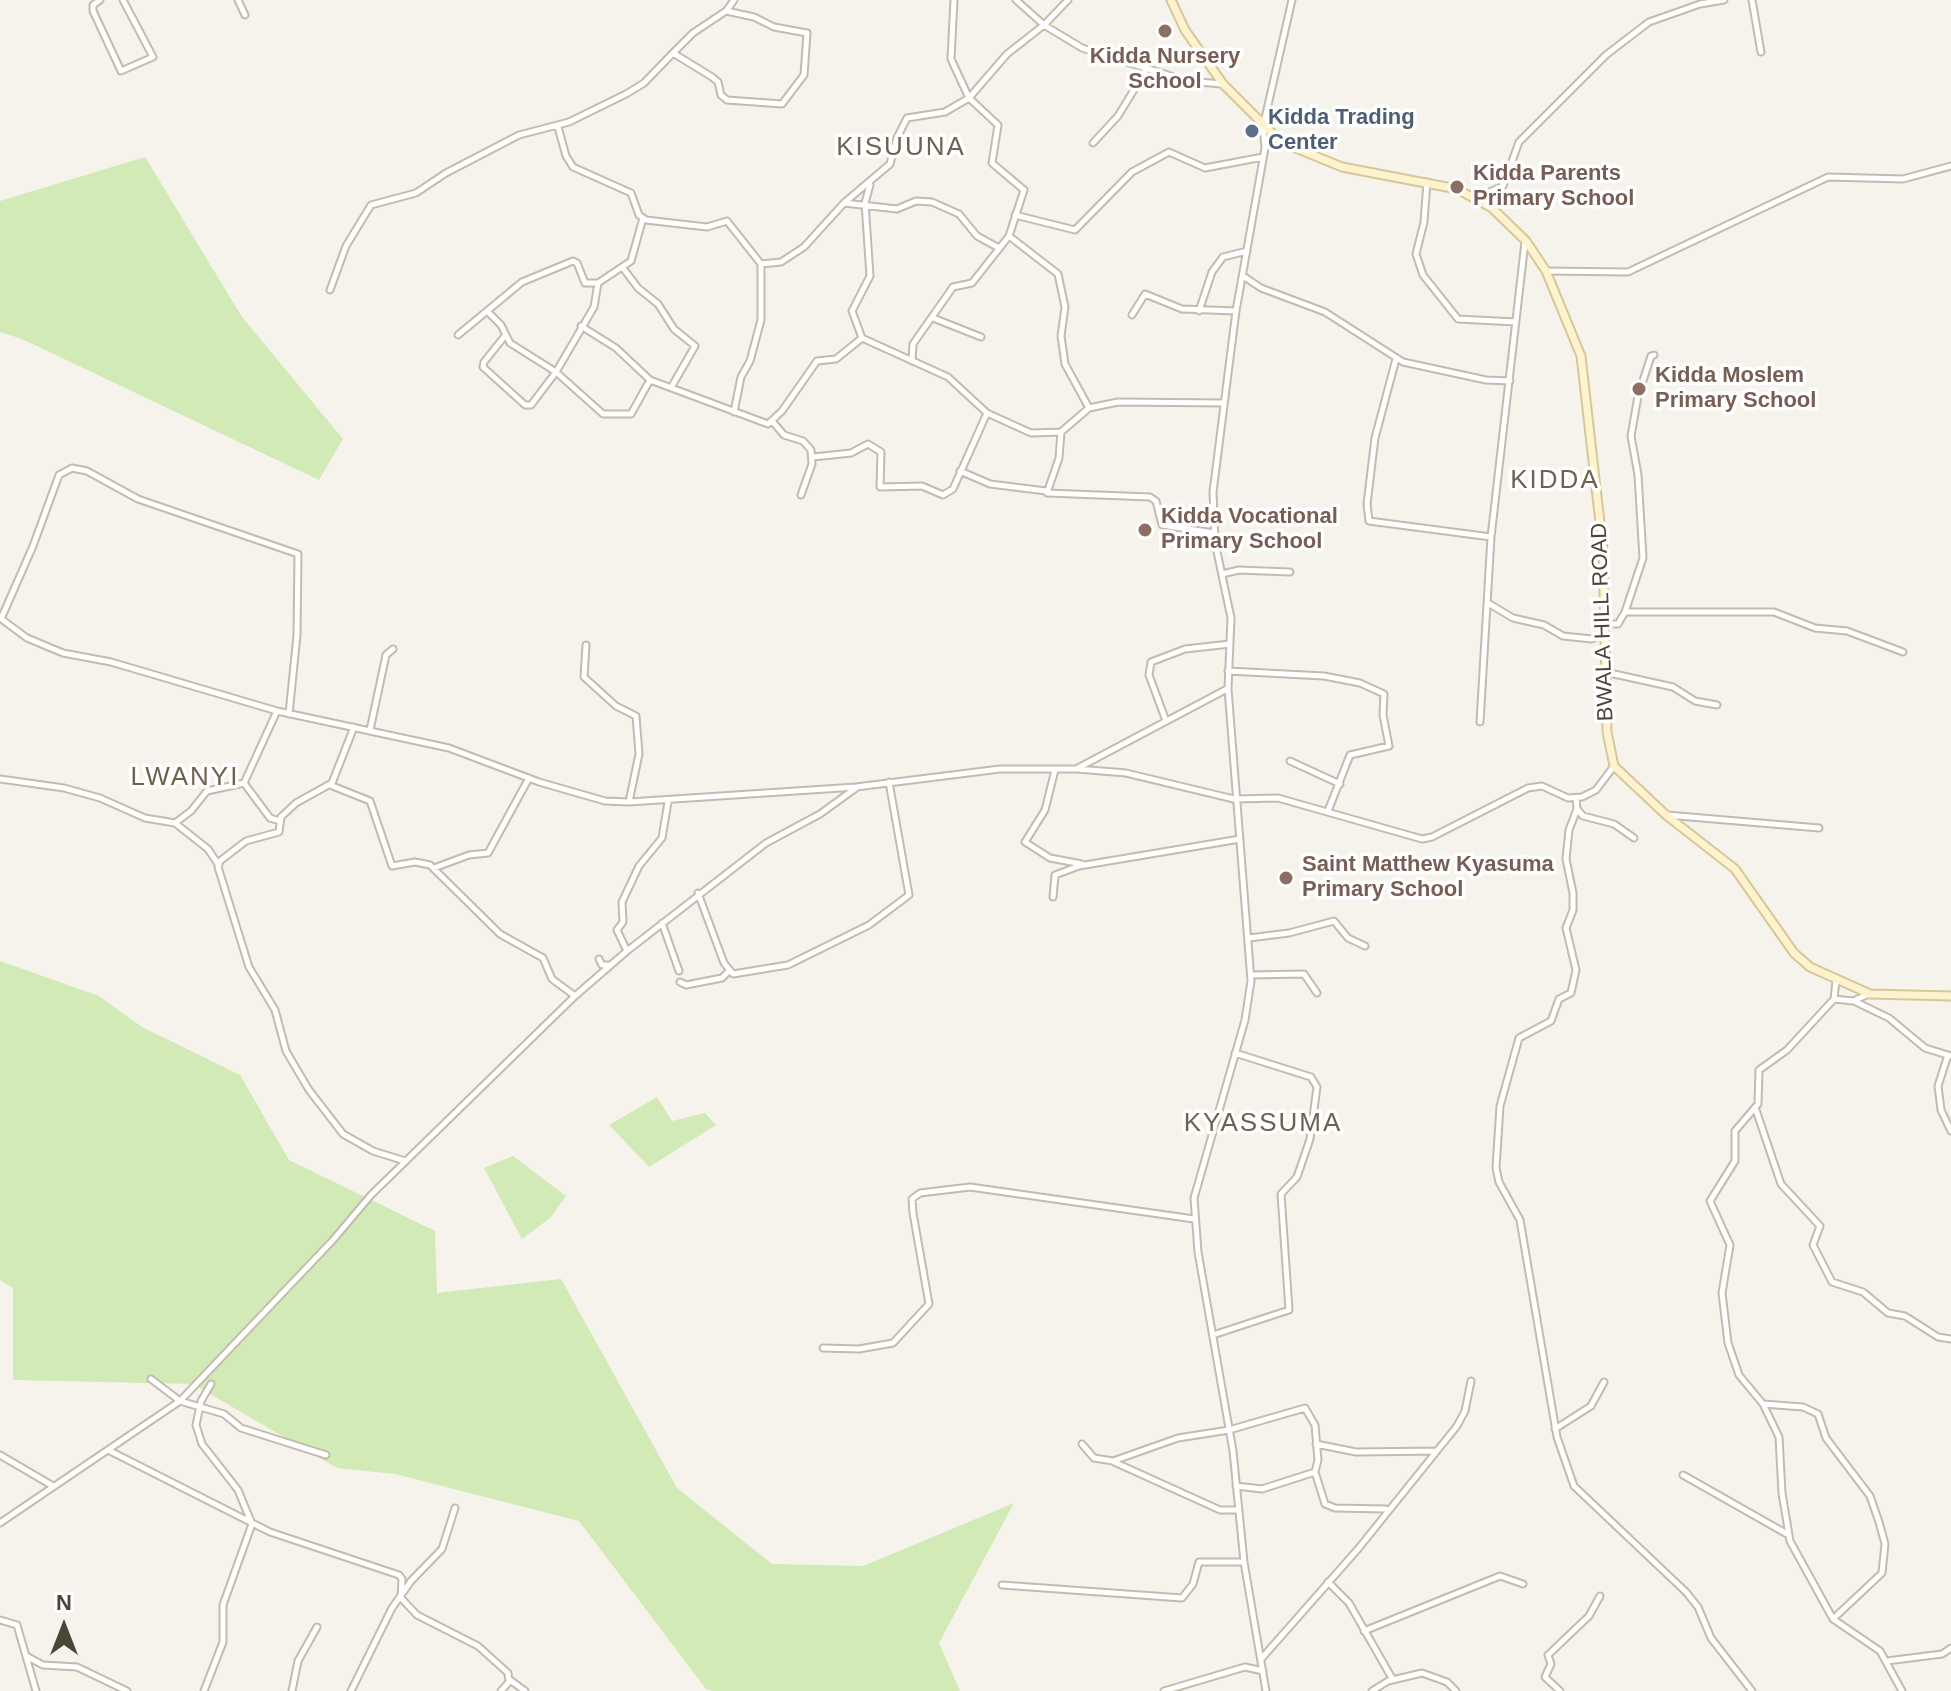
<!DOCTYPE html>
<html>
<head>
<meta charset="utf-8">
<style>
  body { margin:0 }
  #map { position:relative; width:1951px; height:1691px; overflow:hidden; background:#f6f3ec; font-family:Helvetica,sans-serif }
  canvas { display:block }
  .north { position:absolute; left:24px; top:1587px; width:80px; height:80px; -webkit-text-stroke:6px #fff; paint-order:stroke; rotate:0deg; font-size:22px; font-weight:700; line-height:32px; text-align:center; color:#4b4439 }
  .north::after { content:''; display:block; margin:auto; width:28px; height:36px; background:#4b4439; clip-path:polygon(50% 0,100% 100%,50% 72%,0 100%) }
</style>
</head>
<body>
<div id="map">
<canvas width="1951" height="1691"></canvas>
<div class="north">N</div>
</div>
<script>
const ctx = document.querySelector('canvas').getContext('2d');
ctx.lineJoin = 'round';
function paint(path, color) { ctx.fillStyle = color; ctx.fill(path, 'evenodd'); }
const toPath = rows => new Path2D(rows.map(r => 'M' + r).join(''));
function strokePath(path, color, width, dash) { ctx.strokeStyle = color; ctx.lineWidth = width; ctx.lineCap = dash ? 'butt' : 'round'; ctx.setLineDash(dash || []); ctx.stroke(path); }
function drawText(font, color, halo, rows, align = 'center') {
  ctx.font = font + ' Helvetica,sans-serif'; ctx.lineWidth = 7; ctx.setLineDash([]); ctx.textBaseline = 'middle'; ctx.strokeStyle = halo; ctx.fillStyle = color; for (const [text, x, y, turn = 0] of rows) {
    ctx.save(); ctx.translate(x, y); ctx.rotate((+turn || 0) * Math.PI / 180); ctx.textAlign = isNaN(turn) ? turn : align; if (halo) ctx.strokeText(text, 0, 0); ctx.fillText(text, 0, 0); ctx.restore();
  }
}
const green = toPath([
  [145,157,242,317,343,439,319,480,22,339,0,332,0,201],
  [0,961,99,996,142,1027,240,1075,289,1160,435,1231,437,1293,561,1279,677,1488,772,1564,863,1566,1014,1503,939,1643,960,1691,713,1691,706,1689,579,1521,395,1474,337,1468,193,1384,13,1380,13,1288,0,1280],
  [657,1097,672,1121,705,1113,716,1125,649,1167,609,1125],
  [513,1156,566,1196,550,1218,522,1239,484,1168]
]);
const street = toPath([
  [100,0,93,5,93,11,121,71,153,57,123,0],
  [238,0,245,15],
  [1016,0,1044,25,1082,48,1187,81,1222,84],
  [1752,0,1761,52],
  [727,10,734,0],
  [558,127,566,156,573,167,631,193,639,215,646,220,707,227,727,221,761,264],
  [1093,143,1118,116,1146,70],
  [1427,182,1424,222,1416,254,1423,275,1458,319,1516,322],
  [870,185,865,203,870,276,852,311,862,338,948,377,987,413,1031,433,1061,432,1089,408,1118,402,1224,403],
  [1476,198,1503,186,1519,142,1606,55,1649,22,1700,4,1724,0],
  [844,203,897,209,916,201,932,202,959,214,977,236,999,248],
  [1015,215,1075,230,1132,172,1169,152,1205,168,1263,157],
  [1009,236,1058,274,1065,307,1061,336,1065,364,1089,408],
  [623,268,638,288,658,304,674,329,695,346,672,386],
  [1546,271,1628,272,1828,177,1903,179,1951,166],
  [1243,276,1261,288,1325,312,1403,362,1486,380,1510,381],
  [330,290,346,246,371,205,416,193,446,173,519,135,569,122,626,94,644,83,673,53,693,33,726,11,754,17,774,27,807,33,804,75,782,104,727,100,721,95,718,82,712,77,673,53],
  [487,311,501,325,510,343,556,372,603,414,631,414,650,380],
  [1199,311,1212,272,1223,257,1247,251],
  [1132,315,1145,294,1182,309,1236,311],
  [933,318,981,337],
  [581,326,616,348,650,380,768,424,782,411,817,361,836,359,862,338],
  [458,335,522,282,573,261,577,263,585,283,598,283],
  [504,337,484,362,483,367,525,405,531,405,556,372,594,307,598,283,631,261,643,218],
  [1396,359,1375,438,1367,504,1369,521,1491,537],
  [912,361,913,344,953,287,972,283,1009,236,1024,190,992,163,998,125,969,98,951,59,954,0],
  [734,412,741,377,750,361,761,320,761,264,781,262,804,247,844,203,890,164,897,138,907,118,945,112,969,98,1007,54,1044,25,1068,0],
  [773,422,784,435,803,441,811,450,812,464,801,495],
  [1061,432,1059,458,1047,493,1150,497,1156,501,1162,525,1214,533],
  [813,457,851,453,868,444,881,452,880,487,922,486,943,495,953,489,987,413],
  [960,471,990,484,1046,491],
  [1222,574,1239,570,1290,572],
  [1488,603,1513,618,1544,625,1563,636,1592,639,1604,633],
  [1625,612,1774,612,1815,628,1847,631,1903,652],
  [0,618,27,638,63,653,111,662,277,711,449,748,539,782,605,801,629,802,856,787,1000,769,1076,769,1227,689],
  [1,619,33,546,59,475,72,468,87,471,138,499,298,554,297,635,289,714],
  [1604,624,1618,624,1625,612,1643,558,1638,475,1631,436,1638,396,1651,356,1654,355],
  [586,645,584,677,616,706,636,716,639,754,629,802],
  [1228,671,1324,676,1360,683,1384,694,1383,715,1389,746,1350,755,1328,811],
  [1605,672,1673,687,1695,701,1717,705],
  [1166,721,1149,675,1151,662,1185,649,1230,644],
  [1480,722,1491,537,1525,242],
  [354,727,332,783,296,803,281,817,279,832,246,841,220,861,218,867,249,967,275,1010,286,1051,309,1090,343,1134,373,1151,405,1161],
  [370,730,386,655,393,649],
  [1290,761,1340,784],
  [1077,769,1126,773,1234,799,1278,798,1422,839,1432,837,1528,788,1542,786,1568,798,1582,797,1596,790,1614,766],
  [1055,770,1045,810,1025,842,1050,858,1082,864],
  [0,779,64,788,100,798,145,818,175,823,208,849,218,864],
  [244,783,270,818,280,821],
  [330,785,370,801,392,866,415,862,430,865,500,934,543,958,552,979,575,996],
  [1576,798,1577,809,1583,816,1614,824,1634,838],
  [1577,809,1569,830,1566,859,1573,893,1573,910,1566,928,1576,970,1571,993,1559,999,1551,1021,1519,1038,1500,1106,1496,1168,1499,1182,1520,1220,1557,1437,1574,1486,1686,1592,1698,1607,1711,1638,1752,1691],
  [1667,815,1819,828],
  [175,823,191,811,207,791,244,783,277,711],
  [434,868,469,855,488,853,529,778],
  [698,893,724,963,733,974,788,965,869,925,909,895,889,782],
  [1053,897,1055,875,1079,866,1240,839],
  [662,923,679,971],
  [1249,938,1289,933,1334,921,1348,938,1365,946],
  [627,951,617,930,623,922,622,902,639,866,662,838,668,802],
  [599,959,602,965,610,965],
  [1251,975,1304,974,1317,993],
  [680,982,686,985,722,978,730,970],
  [1869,994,1853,1001,1834,999,1787,1050,1759,1070,1758,1104,1735,1131,1735,1161,1710,1201,1730,1245,1722,1293,1728,1343,1739,1375,1763,1404,1779,1437,1782,1493,1790,1541,1833,1619,1880,1651,1902,1691],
  [1834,999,1836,981],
  [1856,1002,1889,1018,1925,1048,1951,1056],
  [1948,1055,1938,1086,1941,1110,1951,1131],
  [1756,1110,1781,1184,1820,1226,1813,1245,1832,1282,1863,1292,1888,1313,1905,1316,1938,1337,1951,1339],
  [1213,1335,1289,1310,1281,1194,1297,1177,1310,1139,1317,1087,1311,1077,1235,1053],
  [823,1348,859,1349,893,1343,929,1304,913,1213,912,1199,920,1193,970,1187,1194,1219],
  [151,1379,180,1401,224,1414,241,1428,326,1455],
  [1763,1404,1803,1407,1818,1414,1826,1438,1870,1496,1879,1522,1885,1544,1882,1573,1833,1619],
  [1555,1429,1591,1406,1604,1382],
  [1082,1444,1094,1458,1113,1461,1178,1438,1229,1430,1305,1408,1315,1425,1318,1460,1315,1472,1262,1489,1236,1486],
  [1316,1444,1356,1452,1437,1451],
  [110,1451,270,1532,399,1575,402,1579,401,1598,417,1615,478,1646,508,1673,509,1682,501,1691],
  [0,1455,53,1486],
  [1114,1462,1220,1510,1239,1510],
  [1315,1472,1325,1504,1335,1508,1386,1509],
  [1683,1475,1787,1534],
  [0,1523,180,1401,333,1240,371,1195,575,996,627,951,766,843,820,814,856,788],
  [1328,1582,1349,1603,1393,1680],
  [1002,1585,1182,1598,1193,1584,1199,1562,1244,1562],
  [0,1620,17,1625,36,1691],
  [1364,1631,1500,1576,1523,1584],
  [26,1656,43,1665,77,1667,127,1691],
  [1262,1658,1358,1549,1457,1426,1465,1411,1471,1381],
  [1887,1661,1942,1654,1951,1648],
  [510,1680,525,1691],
  [204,1691,223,1642,223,1605,252,1524,238,1490,202,1444,196,1425,201,1401,211,1384],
  [292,1691,298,1661,317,1627],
  [351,1691,392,1608,411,1581,442,1549,455,1508],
  [1164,1691,1245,1667,1263,1671],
  [1266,1691,1244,1562,1233,1451,1198,1252,1194,1198,1245,1020,1251,981,1228,689,1231,618,1215,542,1213,492,1236,311,1265,148,1263,127,1292,0],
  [1372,1691,1388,1681,1422,1673,1447,1682,1456,1691],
  [1560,1691,1545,1677,1551,1664,1548,1655,1589,1616,1600,1596]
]);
const secondary = toPath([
  [1171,0,1185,30,1223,84,1281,142,1342,167,1457,189,1492,208,1526,241,1546,271,1581,356,1603,549,1607,732,1614,766,1666,815,1735,869,1794,953,1810,967,1870,994,1951,996]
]);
const markers = [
  [1165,31,8,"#8d6e63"],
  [1252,131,8,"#5c6f8a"],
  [1457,187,8,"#8d6e63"],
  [1639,389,8,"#8d6e63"],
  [1145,530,8,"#8d6e63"],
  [1286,878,8,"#8d6e63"]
];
const educationNames = [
  ["Kidda Nursery",1165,57,"center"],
  ["School",1165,82,"center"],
  ["Kidda Parents",1473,174],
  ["Primary School",1473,199],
  ["Kidda Moslem",1655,376],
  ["Primary School",1655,401],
  ["Kidda Vocational",1161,517],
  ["Primary School",1161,542],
  ["Saint Matthew Kyasuma",1302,865],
  ["Primary School",1302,890]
];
const serviceNames = [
  ["Kidda Trading",1268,118],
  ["Center",1268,143]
];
const streetNames = [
  ["BWALA HILL ROAD",1603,622,-92]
];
const quarterNames = [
  ["KISUUNA",901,148],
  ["KIDDA",1555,481],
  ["LWANYI",185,778],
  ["KYASSUMA",1263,1124]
];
paint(green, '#d2eab5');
strokePath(street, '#c2bbae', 9);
strokePath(secondary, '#d6c79b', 11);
strokePath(street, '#fff', 5);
strokePath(secondary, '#fff3cd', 7);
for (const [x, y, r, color] of markers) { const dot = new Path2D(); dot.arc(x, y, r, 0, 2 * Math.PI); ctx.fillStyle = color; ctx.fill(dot); strokePath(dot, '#fff', 3); }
drawText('bold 22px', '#785e54', '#fff', educationNames, 'left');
drawText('bold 22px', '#4e5e75', '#fff', serviceNames, 'left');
drawText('22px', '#4b4439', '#fff', streetNames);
ctx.letterSpacing = '2px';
drawText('26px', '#6e6250', '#fff', quarterNames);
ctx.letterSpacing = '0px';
</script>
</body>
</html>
